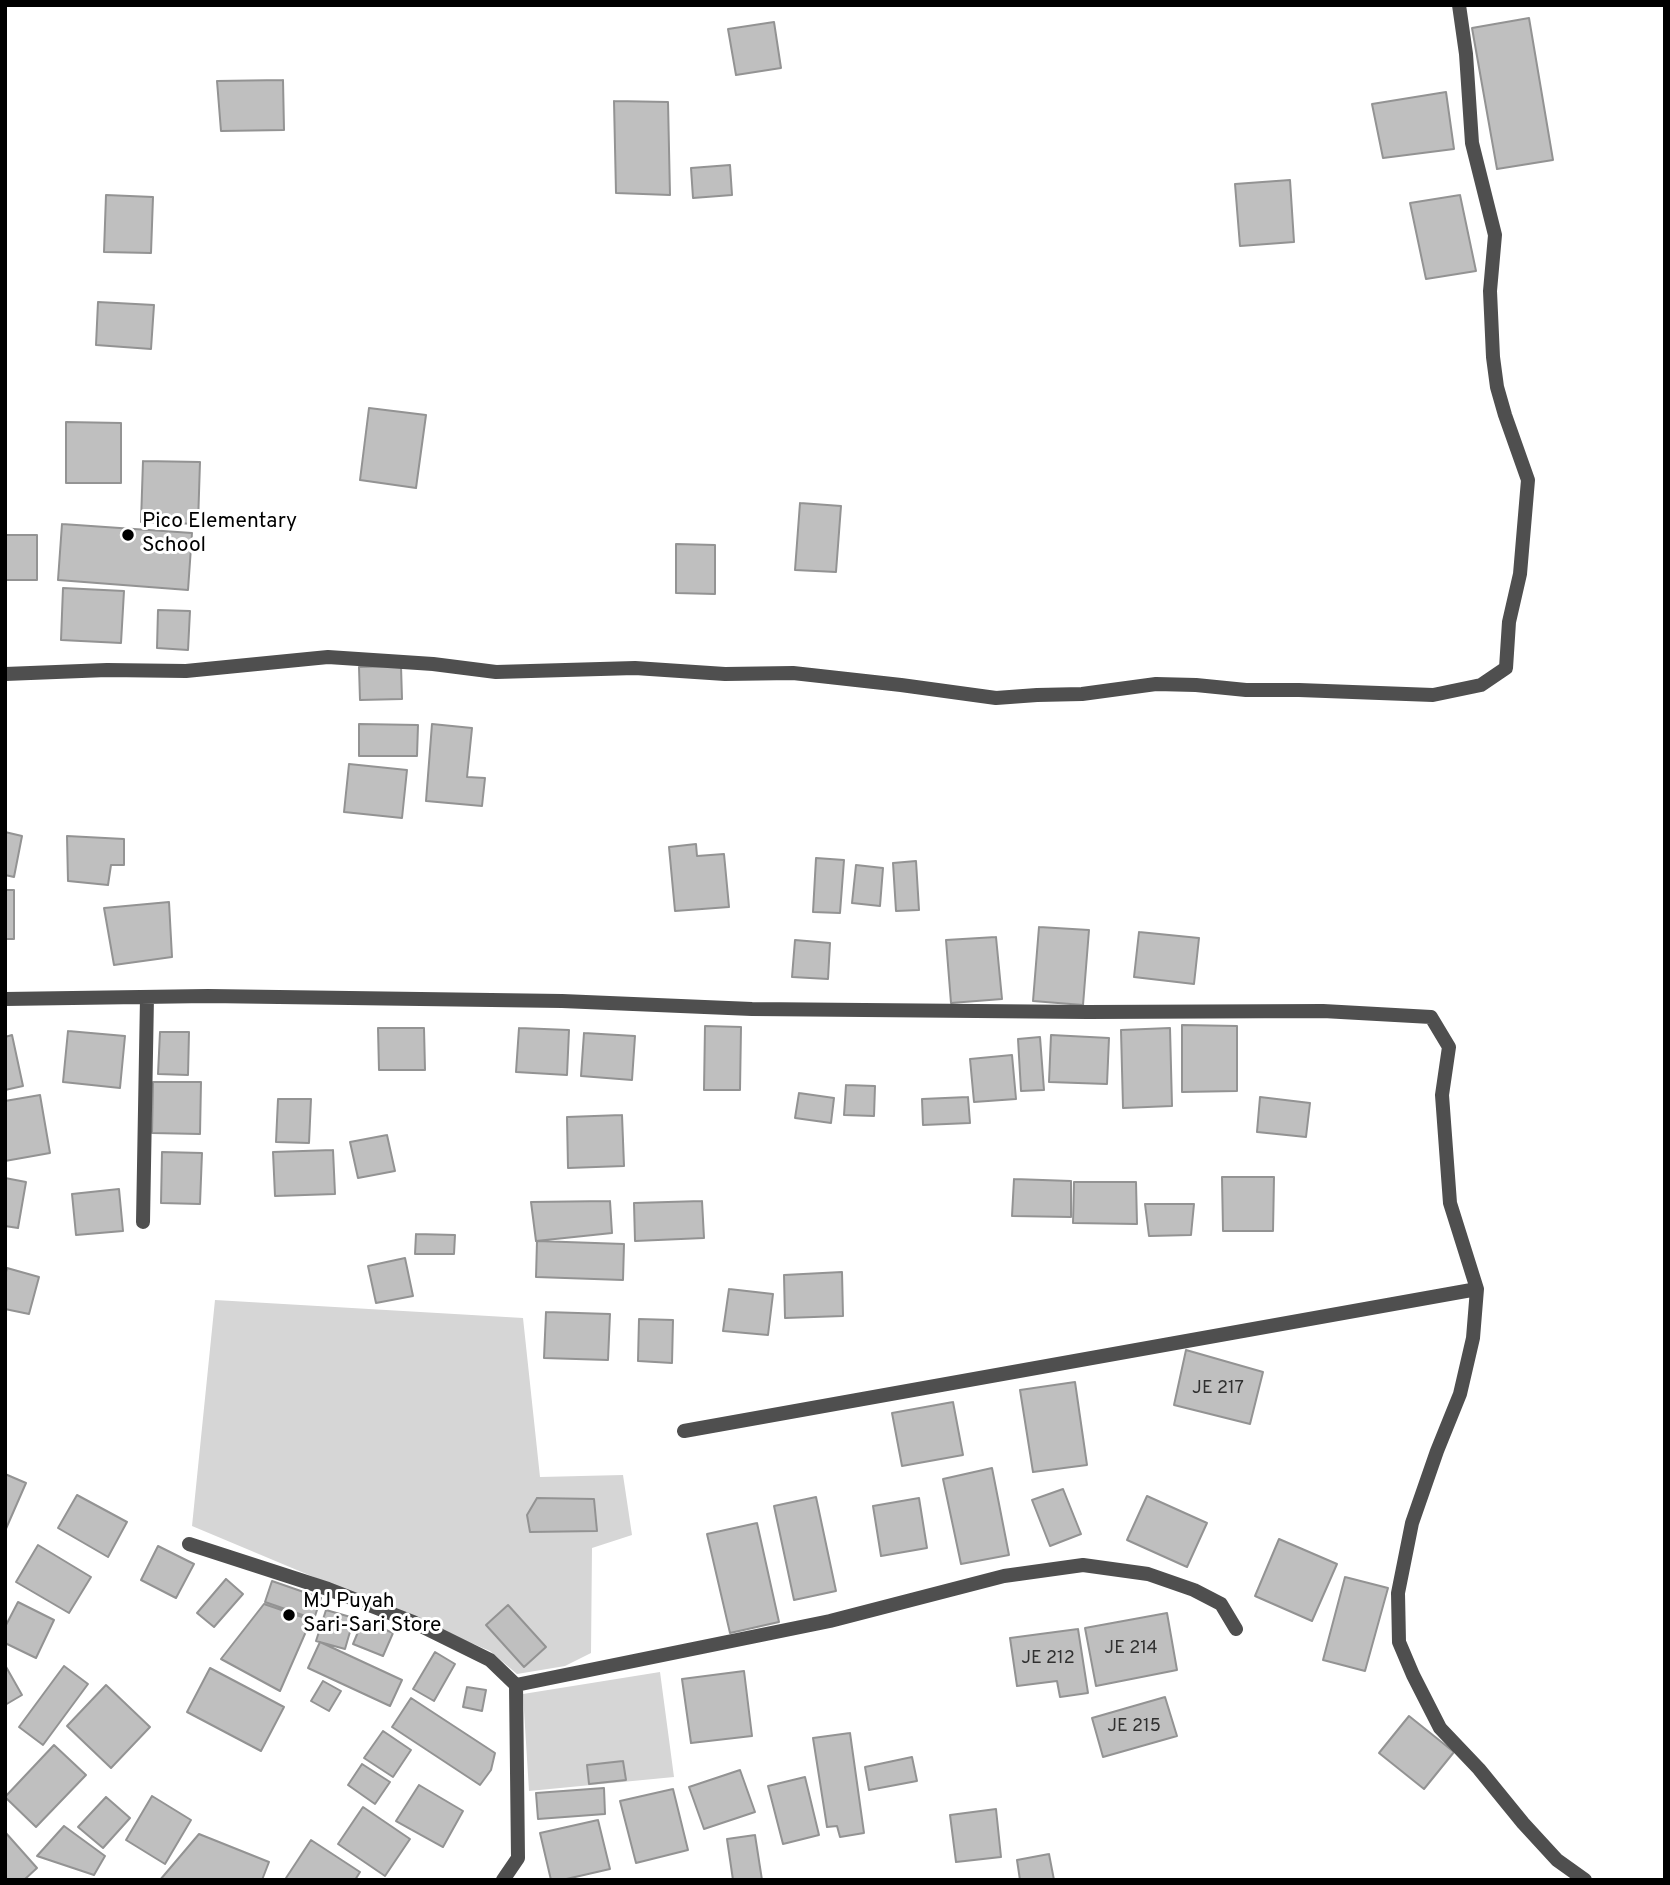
<!DOCTYPE html>
<html>
<head>
<meta charset="utf-8">
<style>
  body { margin:0 }
  #map { position:relative; width:1670px; height:1885px; overflow:hidden; background:#fff; font-family:Overpass,sans-serif }
  canvas { display:block }
  .frame { position:absolute; inset:0; border:7px solid #000; pointer-events:none }
</style>
</head>
<body>
<div id="map">
<canvas width="1670" height="1885"></canvas>
<div class="frame"></div>
</div>
<script>
const ctx = document.querySelector('canvas').getContext('2d');
ctx.lineJoin = 'round';
function paint(path, color) { ctx.fillStyle = color; ctx.fill(path, 'evenodd'); }
const toPath = rows => new Path2D(rows.map(r => 'M' + r).join(''));
function strokePath(path, color, width, dash) { ctx.strokeStyle = color; ctx.lineWidth = width; ctx.lineCap = dash ? 'butt' : 'round'; ctx.setLineDash(dash || []); ctx.stroke(path); }
function drawText(font, color, halo, rows, align = 'center') {
  ctx.font = font + ' Overpass,sans-serif'; ctx.lineWidth = 6; ctx.setLineDash([]); ctx.textBaseline = 'middle'; ctx.strokeStyle = halo; ctx.fillStyle = color; for (const [text, x, y, turn = 0] of rows) {
    ctx.save(); ctx.translate(x, y); ctx.rotate((+turn || 0) * Math.PI / 180); ctx.textAlign = isNaN(turn) ? turn : align; if (halo) ctx.strokeText(text, 0, 0); ctx.fillText(text, 0, 0); ctx.restore();
  }
}
const green = toPath([
  [215,1300,523,1318,540,1477,623,1475,632,1535,592,1548,591,1653,565,1666,517,1674,490,1651,192,1526],
  [660,1672,674,1777,529,1791,523,1694]
]);
const building = toPath([
  [1529,18,1553,160,1497,169,1472,28,1529,18],
  [774,22,781,68,736,75,728,29,774,22],
  [283,80,284,130,221,131,217,81,283,80],
  [1446,92,1454,149,1383,158,1372,104,1446,92],
  [614,101,668,102,670,195,616,193,614,101],
  [730,165,732,195,693,198,691,168,730,165],
  [1290,180,1294,242,1240,246,1235,184,1290,180],
  [106,195,153,197,151,253,104,252,106,195],
  [1460,195,1476,271,1426,279,1410,203,1460,195],
  [98,302,154,305,151,349,96,345,98,302],
  [369,408,426,415,416,488,360,480,369,408],
  [66,422,121,423,121,483,66,483,66,422],
  [143,461,200,462,198,524,141,522,143,461],
  [800,503,841,506,836,572,795,570,800,503],
  [62,524,192,533,188,590,58,580,62,524],
  [5,535,37,535,37,580,5,580,5,535],
  [676,544,715,545,715,594,676,593,676,544],
  [63,588,124,591,121,643,61,640,63,588],
  [158,610,190,611,188,650,157,648,158,610],
  [401,666,402,699,360,700,359,667,401,666],
  [359,724,418,725,417,756,359,756,359,724],
  [432,724,472,728,467,777,485,778,482,806,426,801,432,724],
  [349,764,407,770,402,818,344,812,349,764],
  [5,832,22,836,14,877,5,875,5,832],
  [67,836,124,839,124,865,111,865,108,885,68,881,67,836],
  [696,844,697,856,724,854,729,907,675,911,669,847,696,844],
  [816,858,844,860,840,913,813,912,816,858],
  [916,861,919,910,896,911,893,863,916,861],
  [856,865,883,868,880,906,852,903,856,865],
  [5,890,14,890,14,939,5,939,5,890],
  [169,902,172,957,114,965,104,908,169,902],
  [1039,927,1089,930,1083,1005,1033,1001,1039,927],
  [1139,932,1199,938,1194,984,1134,977,1139,932],
  [996,937,1002,999,951,1003,946,940,996,937],
  [795,940,830,943,828,979,792,977,795,940],
  [1182,1025,1237,1026,1237,1091,1182,1092,1182,1025],
  [705,1026,741,1027,740,1090,704,1090,705,1026],
  [378,1028,424,1028,425,1070,379,1070,378,1028],
  [519,1028,569,1030,567,1075,516,1072,519,1028],
  [1170,1028,1172,1106,1123,1108,1121,1030,1170,1028],
  [68,1031,125,1036,120,1088,63,1082,68,1031],
  [160,1032,189,1032,188,1075,158,1074,160,1032],
  [584,1033,635,1036,632,1080,581,1076,584,1033],
  [12,1035,23,1086,5,1090,5,1037,12,1035],
  [1051,1035,1109,1038,1107,1084,1049,1082,1051,1035],
  [1040,1037,1044,1090,1021,1091,1018,1039,1040,1037],
  [1012,1055,1016,1099,974,1102,970,1059,1012,1055],
  [153,1082,201,1082,200,1134,152,1133,153,1082],
  [846,1085,875,1086,874,1116,844,1115,846,1085],
  [799,1093,834,1098,831,1123,795,1118,799,1093],
  [40,1095,50,1153,5,1161,5,1101,40,1095],
  [968,1097,970,1123,923,1125,922,1099,968,1097],
  [1260,1097,1310,1103,1306,1137,1257,1132,1260,1097],
  [278,1099,311,1099,309,1143,276,1142,278,1099],
  [622,1115,624,1166,568,1168,567,1117,622,1115],
  [387,1135,395,1171,358,1178,350,1142,387,1135],
  [333,1150,335,1194,275,1196,273,1152,333,1150],
  [162,1152,202,1153,200,1204,161,1203,162,1152],
  [1222,1177,1274,1177,1273,1231,1223,1231,1222,1177],
  [5,1178,26,1182,18,1228,5,1226,5,1178],
  [1014,1179,1071,1181,1071,1217,1012,1216,1014,1179],
  [1074,1182,1136,1182,1137,1224,1073,1223,1074,1182],
  [119,1189,123,1231,76,1235,72,1194,119,1189],
  [610,1201,612,1233,536,1241,531,1202,610,1201],
  [702,1201,704,1238,635,1241,634,1203,702,1201],
  [1145,1204,1194,1204,1191,1235,1149,1236,1145,1204],
  [416,1234,455,1235,454,1254,415,1254,416,1234],
  [537,1241,624,1244,623,1280,536,1277,537,1241],
  [405,1258,413,1296,376,1303,368,1266,405,1258],
  [7,1268,39,1277,29,1314,5,1309,5,1276,7,1268],
  [842,1272,843,1316,785,1318,784,1275,842,1272],
  [729,1289,773,1294,768,1335,723,1331,729,1289],
  [546,1312,610,1314,608,1360,544,1358,546,1312],
  [639,1319,673,1320,672,1363,638,1361,639,1319],
  [1186,1350,1263,1372,1250,1424,1174,1405,1186,1350],
  [1075,1382,1087,1465,1033,1472,1020,1390,1075,1382],
  [953,1402,963,1455,902,1466,892,1413,953,1402],
  [992,1468,1009,1555,961,1564,943,1479,992,1468],
  [5,1474,26,1483,5,1531,5,1474],
  [1063,1489,1081,1534,1050,1546,1032,1500,1063,1489],
  [77,1495,127,1522,108,1557,58,1528,77,1495],
  [1147,1496,1207,1523,1187,1567,1127,1540,1147,1496],
  [816,1497,836,1591,794,1600,774,1506,816,1497],
  [537,1498,594,1499,597,1531,530,1532,527,1515,537,1498],
  [919,1498,927,1548,881,1556,873,1506,919,1498],
  [757,1523,779,1622,730,1633,707,1534,757,1523],
  [1279,1539,1337,1564,1312,1621,1255,1596,1279,1539],
  [38,1545,91,1577,69,1613,16,1582,38,1545],
  [158,1546,194,1564,176,1598,141,1580,158,1546],
  [1345,1577,1388,1588,1365,1671,1323,1660,1345,1577],
  [226,1579,243,1594,214,1627,197,1613,226,1579],
  [272,1581,321,1598,314,1619,265,1602,272,1581],
  [18,1602,54,1620,36,1658,5,1643,5,1627,18,1602],
  [264,1604,311,1620,280,1691,221,1659,264,1604],
  [508,1605,546,1647,524,1667,486,1625,508,1605],
  [326,1610,354,1618,345,1649,316,1641,326,1610],
  [1167,1613,1177,1670,1096,1686,1085,1628,1167,1613],
  [363,1620,393,1633,383,1656,353,1644,363,1620],
  [1078,1629,1088,1693,1060,1697,1057,1681,1017,1686,1010,1638,1078,1629],
  [320,1642,402,1680,390,1706,308,1668,320,1642],
  [435,1652,455,1664,434,1701,413,1689,435,1652],
  [5,1665,22,1695,5,1705,5,1665],
  [64,1666,88,1684,43,1745,19,1727,64,1666],
  [210,1668,284,1707,261,1751,187,1712,210,1668],
  [744,1671,752,1736,691,1743,682,1679,744,1671],
  [323,1681,341,1691,329,1711,311,1701,323,1681],
  [106,1685,150,1727,111,1768,67,1726,106,1685],
  [467,1687,486,1690,482,1711,463,1707,467,1687],
  [1165,1697,1177,1736,1103,1757,1092,1718,1165,1697],
  [411,1698,495,1753,491,1770,480,1785,392,1727,411,1698],
  [1409,1716,1454,1752,1424,1789,1379,1753,1409,1716],
  [383,1731,411,1750,393,1777,364,1758,383,1731],
  [850,1733,864,1833,840,1837,837,1826,827,1827,813,1738,850,1733],
  [54,1745,86,1775,36,1827,5,1797,54,1745],
  [912,1757,917,1781,869,1790,865,1767,912,1757],
  [623,1761,626,1780,589,1784,587,1765,623,1761],
  [362,1764,390,1782,375,1804,348,1785,362,1764],
  [740,1770,755,1812,704,1829,689,1787,740,1770],
  [805,1777,819,1835,783,1844,768,1786,805,1777],
  [419,1785,463,1811,443,1847,396,1821,419,1785],
  [604,1788,605,1814,538,1819,536,1793,604,1788],
  [673,1789,688,1850,636,1863,620,1801,673,1789],
  [152,1796,191,1820,165,1864,126,1840,152,1796],
  [106,1797,130,1818,103,1848,78,1827,106,1797],
  [363,1807,410,1839,385,1876,338,1844,363,1807],
  [996,1809,1001,1857,956,1862,950,1815,996,1809],
  [598,1820,610,1869,562,1880,551,1880,540,1833,598,1820],
  [64,1826,105,1856,94,1875,37,1856,64,1826],
  [5,1832,37,1868,24,1880,5,1880,5,1832],
  [199,1834,269,1862,262,1880,160,1880,199,1834],
  [755,1835,762,1880,733,1880,727,1839,755,1835],
  [311,1840,360,1872,355,1880,289,1880,286,1878,311,1840],
  [1049,1854,1054,1880,1020,1880,1017,1860,1049,1854]
]);
const street = toPath([
  [5,674,107,670,186,671,328,657,433,664,496,672,635,668,725,674,793,673,901,685,996,698,1037,695,1082,694,1156,684,1196,685,1246,690,1299,690,1433,695,1481,685,1506,668,1509,622,1520,574,1528,480,1505,415,1497,387,1493,357,1490,291,1495,235,1472,143,1466,54,1459,5],
  [5,999,208,996,562,1001,752,1009,1088,1012,1323,1011,1431,1017,1449,1047,1442,1095,1450,1203,1477,1289,1473,1338,1460,1394,1437,1451,1412,1523,1398,1593,1399,1642,1413,1675,1440,1728,1479,1769,1523,1823,1557,1860,1585,1880],
  [143,1222,147,997],
  [684,1431,1477,1289],
  [189,1544,328,1589,413,1622,490,1660,516,1685,518,1858,503,1880],
  [516,1685,830,1621,1004,1576,1083,1565,1148,1574,1194,1590,1221,1604,1236,1629]
]);
const markers = [
  [128,535,7,"#000"],
  [289,1615,7,"#000"]
];
const numberNames = [
  ["JE 217",1218,1389],
  ["JE 214",1131,1649],
  ["JE 212",1048,1659],
  ["JE 215",1134,1727]
];
const poiNames = [
  ["Pico Elementary",142,523],
  ["School",142,547],
  ["MJ Puyah",303,1603],
  ["Sari-Sari Store",303,1627]
];
paint(green, '#d6d6d6');
paint(building, '#bfbfbf');
strokePath(building, '#939393', 2);
strokePath(street, '#4f4f4f', 14);
for (const [x, y, r, color] of markers) { const dot = new Path2D(); dot.arc(x, y, r, 0, 2 * Math.PI); ctx.fillStyle = color; ctx.fill(dot); strokePath(dot, '#fff', 2.5); }
drawText('18px', '#303030', null, numberNames);
drawText('21px', '#000', '#fff', poiNames, 'left');
</script>
</body>
</html>
